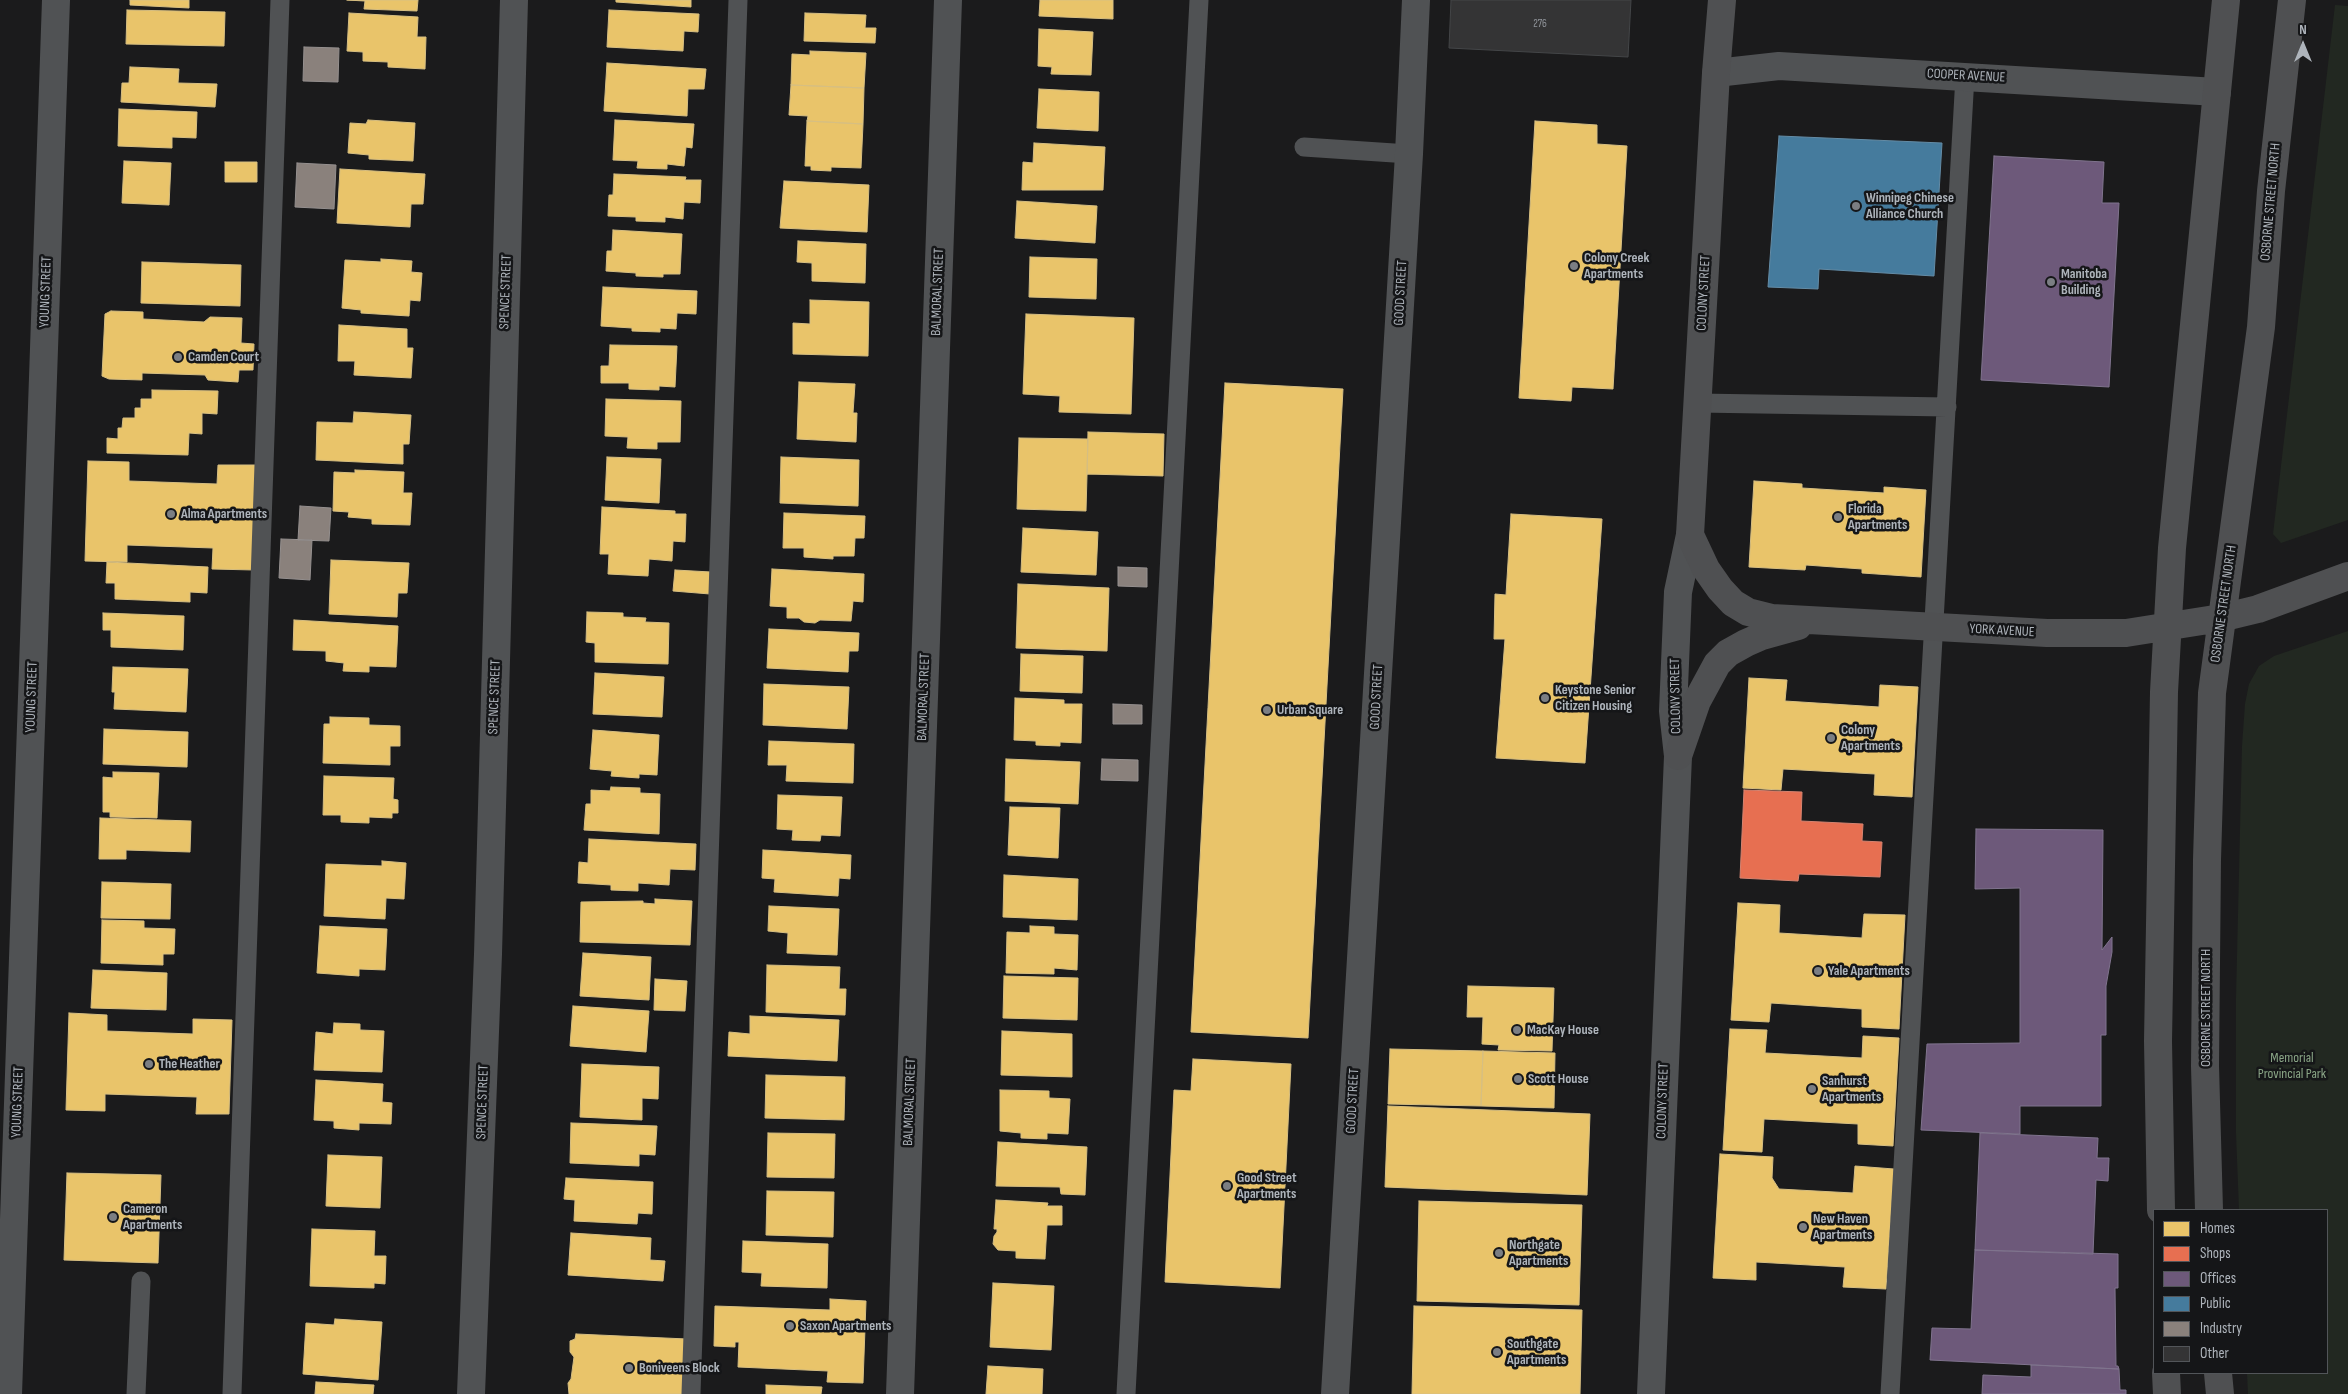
<!DOCTYPE html>
<html>
<head>
<meta charset="utf-8">
<style>
  body { margin:0 }
  #map { position:relative; width:2348px; height:1394px; overflow:hidden; background:#1b1b1c; font-family:"Sofia Sans Condensed",sans-serif }
  canvas { display:block }
  .legend { position:absolute; left:2153px; top:1209px; width:175px; height:165px; box-sizing:border-box; background:#151618; border:1px solid #525559; margin:0; padding:6px 9px; list-style:none; font-size:15px; color:#aeb4bb }
  .legend li { display:flex; align-items:center; gap:10px; height:25px }
  .legend b { width:25px; border:1px solid #525559 }
  .north { position:absolute; left:2278px; top:20px; width:50px; height:50px; -webkit-text-stroke:4px #151618; paint-order:stroke; rotate:0deg; font-size:14px; font-weight:700; line-height:20px; text-align:center; color:#aeb4bb }
  .north::after { content:''; display:block; margin:auto; width:18px; height:22px; background:#aeb4bb; clip-path:polygon(50% 0,100% 100%,50% 72%,0 100%) }
</style>
</head>
<body>
<div id="map">
<canvas width="2348" height="1394"></canvas>
<ul class="legend">
<li><b style="height:14px;background:#e9c46a"></b>Homes</li>
<li><b style="height:14px;background:#e76f51"></b>Shops</li>
<li><b style="height:14px;background:#6d597a"></b>Offices</li>
<li><b style="height:14px;background:#457b9d"></b>Public</li>
<li><b style="height:14px;background:#8a817c"></b>Industry</li>
<li><b style="height:14px;background:#343435"></b>Other</li>
</ul>
<div class="north">N</div>
</div>
<script>
const ctx = document.querySelector('canvas').getContext('2d');
ctx.lineJoin = 'round';
function paint(path, color) { ctx.fillStyle = color; ctx.fill(path, 'evenodd'); }
const toPath = rows => new Path2D(rows.map(r => 'M' + r).join(''));
function strokePath(path, color, width, dash) { ctx.strokeStyle = color; ctx.lineWidth = width; ctx.lineCap = dash ? 'butt' : 'round'; ctx.setLineDash(dash || []); ctx.stroke(path); }
function drawText(font, color, halo, rows, align = 'center') {
  ctx.font = font + ' "Sofia Sans Condensed",sans-serif'; ctx.lineWidth = 5; ctx.setLineDash([]); ctx.textBaseline = 'middle'; ctx.strokeStyle = halo; ctx.fillStyle = color; for (const [text, x, y, turn = 0] of rows) {
    ctx.save(); ctx.translate(x, y); ctx.rotate((+turn || 0) * Math.PI / 180); ctx.textAlign = isNaN(turn) ? turn : align; if (halo) ctx.strokeText(text, 0, 0); ctx.fillText(text, 0, 0); ctx.restore();
  }
}
const green = toPath([
  [2335,5,2348,6,2348,520,2281,543,2273,534],
  [2348,631,2348,1394,2248,1394,2247,1373,2327,1373,2327,1210,2239,1210,2236,1133,2236,998,2242,746,2245,704,2249,684,2259,666,2274,656]
]);
const homes = toPath([
  [130,0,189,0,189,8,130,5,130,0],
  [347,0,418,0,417,11,364,9,365,1,347,0],
  [616,0,691,0,691,7,616,2,616,0],
  [1040,0,1113,0,1113,19,1039,16,1040,0],
  [127,10,225,12,224,46,126,44,127,10],
  [609,10,699,14,698,32,684,31,683,51,607,47,609,10],
  [349,13,418,17,417,37,426,37,425,69,388,67,388,62,363,61,363,52,347,51,349,13],
  [805,13,866,15,865,28,876,28,875,43,804,41,805,13],
  [1039,29,1093,32,1091,75,1051,74,1052,67,1038,66,1039,29],
  [810,51,866,53,864,88,791,85,792,54,810,55,810,51],
  [607,63,706,69,704,89,688,89,687,116,604,111,607,63],
  [130,67,179,69,178,83,217,84,215,107,121,102,122,83,129,83,130,67],
  [791,85,864,88,863,124,807,121,808,116,789,115,791,85],
  [1039,89,1099,92,1098,131,1037,128,1039,89],
  [119,109,197,112,196,138,172,137,172,148,118,146,119,109],
  [368,120,415,123,413,161,369,159,369,155,348,153,350,123,366,124,368,120],
  [615,120,694,124,692,148,686,147,684,166,667,164,667,169,637,168,638,161,613,160,615,120],
  [807,121,863,124,861,168,831,167,831,171,811,170,811,166,805,166,807,121],
  [1535,121,1597,125,1597,144,1627,146,1613,389,1572,387,1571,401,1519,398,1535,121],
  [1034,143,1105,147,1103,190,1022,190,1023,162,1033,163,1034,143],
  [124,161,171,163,169,205,122,203,124,161],
  [225,162,257,162,257,182,225,182,225,162],
  [340,169,425,174,423,204,411,204,410,227,337,223,340,169],
  [614,174,686,177,685,180,701,180,700,203,684,202,683,219,665,217,665,222,636,221,636,217,608,216,609,195,613,195,614,174],
  [784,181,869,185,867,232,780,228,784,181],
  [1017,201,1097,206,1095,243,1015,238,1017,201],
  [613,230,682,234,680,274,663,274,663,277,636,276,636,273,606,271,607,251,612,251,613,230],
  [798,241,866,244,865,283,812,281,812,263,797,262,798,241],
  [1030,257,1097,259,1096,299,1029,297,1030,257],
  [381,259,412,261,411,272,422,273,420,301,410,300,409,316,361,313,361,310,342,308,345,260,381,262,381,259],
  [142,262,241,265,240,306,141,303,142,262],
  [603,287,697,291,696,314,677,313,676,329,660,328,660,332,632,331,632,328,601,326,603,287],
  [810,300,869,302,868,356,793,354,793,323,810,324,810,300],
  [111,311,143,312,143,319,204,322,210,317,242,318,241,343,254,344,253,370,239,370,238,382,208,380,205,375,142,373,142,380,109,379,102,376,105,314,111,311],
  [1026,314,1134,318,1131,414,1059,412,1060,396,1023,394,1026,314],
  [339,325,407,329,407,348,413,348,411,378,354,375,355,361,338,361,339,325],
  [610,345,677,346,675,387,659,386,659,390,629,389,629,383,601,383,601,366,609,366,610,345],
  [799,382,855,384,853,413,857,413,856,442,797,439,799,382],
  [1225,383,1343,389,1308,1038,1191,1032,1225,383],
  [152,390,218,391,217,414,202,413,202,434,189,433,188,455,107,453,107,438,118,439,118,428,122,428,123,418,135,418,135,408,141,408,141,399,152,399,152,390],
  [606,399,681,401,680,442,657,442,657,449,627,448,628,437,605,436,606,399],
  [354,412,411,415,409,444,403,444,403,464,316,460,317,422,353,423,354,412],
  [1088,432,1164,434,1163,476,1087,474,1088,432],
  [1019,438,1088,439,1086,511,1017,509,1019,438],
  [607,457,661,459,659,503,605,500,607,457],
  [781,457,859,460,858,506,780,503,781,457],
  [88,461,129,462,129,481,217,484,218,465,256,465,254,570,212,569,213,548,127,545,127,562,85,561,88,461],
  [355,470,404,472,403,493,412,493,410,525,372,524,372,519,348,517,349,512,333,511,334,472,355,473,355,470],
  [1754,481,1802,484,1802,488,1884,493,1884,487,1926,490,1921,577,1862,573,1862,569,1806,565,1805,570,1749,567,1754,481],
  [602,507,675,511,675,514,686,514,685,542,673,541,672,561,649,559,648,576,608,574,609,554,600,554,602,507],
  [784,513,865,516,864,538,855,538,854,556,833,556,833,559,804,557,804,548,783,548,784,513],
  [1511,514,1602,519,1585,763,1496,758,1505,639,1494,639,1495,594,1506,595,1511,514],
  [1023,528,1098,532,1096,575,1021,572,1023,528],
  [331,560,409,563,407,593,398,593,397,617,329,614,331,560],
  [107,562,208,567,207,593,190,592,190,602,115,599,115,583,106,583,107,562],
  [772,569,864,574,863,602,853,601,851,621,820,620,815,623,804,622,799,618,787,618,787,607,770,606,772,569],
  [675,570,711,572,710,594,673,591,675,570],
  [1018,584,1109,588,1107,651,1016,648,1018,584],
  [587,612,623,613,623,617,646,618,645,622,669,623,668,664,595,662,595,643,586,642,587,612],
  [103,613,184,616,183,650,111,647,111,630,103,630,103,613],
  [294,620,398,626,396,667,369,666,369,672,343,671,344,663,326,661,326,651,293,650,294,620],
  [769,629,859,633,858,651,849,651,848,672,767,668,769,629],
  [1021,654,1083,656,1082,693,1020,691,1021,654],
  [113,667,188,669,186,712,114,709,115,692,112,692,113,667],
  [595,673,664,677,662,717,593,714,595,673],
  [1749,678,1787,680,1785,701,1879,707,1880,685,1918,687,1912,797,1874,795,1875,774,1783,769,1781,790,1743,788,1749,678],
  [764,684,849,687,847,729,763,725,764,684],
  [1015,698,1064,700,1064,704,1082,704,1081,743,1060,742,1060,746,1036,745,1036,741,1014,740,1015,698],
  [330,717,369,718,369,725,400,726,400,746,390,746,390,765,323,763,324,724,330,724,330,717],
  [104,729,188,732,187,767,103,764,104,729],
  [593,730,659,735,657,775,639,774,639,778,611,776,612,771,590,769,593,730],
  [769,741,854,744,853,783,786,781,787,765,768,765,769,741],
  [1006,759,1080,762,1078,804,1005,801,1006,759],
  [113,772,159,773,157,818,110,817,110,812,103,812,103,777,113,778,113,772],
  [324,776,394,778,393,799,398,800,398,813,392,813,392,818,369,817,369,823,341,822,341,815,323,815,324,776],
  [611,787,640,788,640,793,660,794,659,834,584,830,586,804,591,804,591,790,610,791,611,787],
  [778,795,842,797,840,836,821,835,820,841,792,840,793,830,777,829,778,795],
  [1010,807,1060,808,1058,858,1008,855,1010,807],
  [100,818,191,821,190,852,126,850,126,859,99,859,100,818],
  [589,839,696,844,695,870,670,869,669,885,638,883,638,891,611,890,611,885,578,883,579,862,588,863,589,839],
  [763,850,851,855,850,879,839,878,838,896,774,892,775,879,762,878,763,850],
  [382,861,406,863,404,899,386,898,385,919,324,916,326,864,382,866,382,861],
  [1004,875,1078,879,1077,920,1003,917,1004,875],
  [102,882,171,884,170,919,101,918,102,882],
  [655,899,692,901,690,945,580,942,581,902,643,901,643,903,655,904,655,899],
  [1738,903,1780,905,1779,933,1862,938,1864,914,1905,915,1899,1029,1862,1027,1862,1009,1771,1003,1769,1022,1731,1020,1738,903],
  [769,906,839,909,837,955,787,953,788,933,768,931,769,906],
  [102,920,144,921,144,928,175,929,174,954,163,954,163,965,101,963,102,920],
  [320,926,387,929,385,970,359,969,359,976,317,973,320,926],
  [1030,926,1054,927,1054,934,1078,935,1077,970,1054,968,1054,974,1006,973,1007,932,1030,933,1030,926],
  [583,953,651,957,649,1000,580,996,583,953],
  [767,965,840,967,839,989,846,989,845,1015,766,1012,767,965],
  [93,970,167,973,166,1010,91,1008,93,970],
  [1004,976,1078,978,1077,1020,1003,1018,1004,976],
  [655,979,687,981,685,1011,654,1010,655,979],
  [1468,986,1554,988,1552,1051,1498,1050,1499,1045,1482,1044,1483,1017,1467,1017,1468,986],
  [573,1006,649,1011,646,1052,570,1046,573,1006],
  [69,1013,107,1015,107,1031,193,1034,193,1019,232,1020,229,1114,196,1114,197,1097,105,1094,105,1111,66,1110,69,1013],
  [750,1016,839,1020,837,1061,728,1056,729,1032,750,1034,750,1016],
  [334,1023,360,1024,360,1030,384,1031,382,1072,314,1070,316,1032,333,1034,334,1023],
  [1730,1029,1767,1030,1765,1053,1862,1058,1863,1036,1899,1038,1893,1146,1858,1144,1858,1124,1764,1119,1762,1152,1723,1150,1730,1029],
  [1002,1031,1072,1034,1072,1077,1001,1075,1002,1031],
  [1390,1049,1483,1051,1481,1106,1388,1104,1390,1049],
  [1483,1051,1555,1053,1554,1108,1481,1106,1483,1051],
  [1193,1059,1291,1064,1280,1288,1165,1282,1174,1090,1191,1091,1193,1059],
  [582,1064,659,1067,658,1099,642,1098,642,1120,580,1117,582,1064],
  [766,1075,845,1077,844,1120,765,1118,766,1075],
  [316,1080,383,1084,382,1102,392,1103,391,1124,359,1123,359,1130,334,1128,334,1121,314,1120,316,1080],
  [1000,1090,1049,1091,1049,1098,1070,1099,1068,1134,1047,1133,1047,1139,1021,1138,1021,1133,1000,1131,1000,1090],
  [1388,1106,1590,1114,1587,1195,1385,1187,1388,1106],
  [571,1123,657,1126,655,1155,639,1154,639,1166,570,1163,571,1123],
  [768,1133,835,1134,834,1178,767,1177,768,1133],
  [998,1142,1087,1147,1085,1195,1061,1194,1060,1187,996,1186,998,1142],
  [1720,1154,1773,1157,1772,1178,1779,1189,1853,1193,1855,1166,1894,1169,1886,1289,1843,1287,1845,1267,1756,1262,1756,1280,1713,1278,1720,1154],
  [328,1155,382,1157,380,1208,326,1206,328,1155],
  [67,1173,161,1175,158,1263,64,1260,67,1173],
  [566,1178,653,1182,652,1214,638,1213,637,1224,574,1221,575,1200,564,1199,566,1178],
  [767,1191,834,1192,833,1237,766,1235,767,1191],
  [996,1200,1048,1203,1047,1206,1062,1206,1062,1225,1047,1225,1045,1259,1016,1258,1016,1251,998,1250,993,1244,994,1236,997,1232,997,1229,994,1229,996,1200],
  [1419,1201,1582,1205,1579,1305,1417,1301,1419,1201],
  [312,1229,375,1231,374,1256,386,1256,385,1284,374,1283,374,1288,310,1286,312,1229],
  [571,1233,651,1238,650,1260,665,1261,663,1281,568,1275,571,1233],
  [743,1241,828,1244,827,1288,761,1286,762,1273,742,1272,743,1241],
  [993,1283,1054,1286,1051,1350,990,1347,993,1283],
  [830,1299,866,1301,863,1383,827,1382,828,1371,738,1367,739,1342,735,1342,735,1347,714,1346,715,1306,830,1310,830,1299],
  [1414,1306,1582,1310,1580,1394,1412,1394,1414,1306],
  [335,1319,382,1322,378,1380,303,1374,306,1323,334,1325,335,1319],
  [576,1334,687,1339,685,1394,569,1394,568,1383,571,1379,574,1357,570,1352,570,1341,575,1339,576,1334],
  [988,1366,1043,1369,1042,1394,986,1394,988,1366],
  [316,1382,374,1385,373,1394,315,1394,316,1382],
  [766,1385,822,1387,821,1394,766,1394,766,1385]
]);
const shops = toPath([
  [1744,790,1802,792,1801,821,1863,824,1862,841,1882,842,1880,877,1799,874,1798,881,1740,878,1744,790]
]);
const offices = toPath([
  [1994,156,2104,162,2102,203,2119,203,2109,387,1981,380,1994,156],
  [1976,829,2103,830,2102,950,2112,937,2112,952,2106,986,2106,1035,2101,1035,2101,1106,2020,1106,2020,1134,1921,1130,1927,1044,2020,1043,2020,888,1975,889,1976,829],
  [1980,1133,2098,1138,2097,1158,2109,1158,2108,1181,2096,1180,2093,1254,1975,1250,1980,1133],
  [1975,1250,2118,1254,2118,1288,2115,1288,2116,1366,2118,1366,2119,1369,1930,1360,1932,1328,1971,1329,1975,1250],
  [2031,1365,2119,1369,2120,1390,2126,1390,2126,1394,1982,1394,1983,1375,2031,1377,2031,1365]
]);
const public = toPath([
  [1779,136,1942,143,1934,276,1819,269,1818,289,1768,287,1779,136]
]);
const industry = toPath([
  [304,47,339,48,338,82,303,81,304,47],
  [297,163,336,165,334,209,295,207,297,163],
  [300,506,331,508,329,541,298,540,300,506],
  [281,539,312,540,310,580,279,578,281,539],
  [1118,567,1147,568,1147,587,1118,586,1118,567],
  [1113,704,1142,705,1142,724,1113,724,1113,704],
  [1102,759,1138,760,1138,781,1101,780,1102,759]
]);
const building = toPath([
  [1451,0,1631,0,1628,57,1449,48,1451,0]
]);
const lane = toPath([
  [1304,147,1409,154],
  [1698,403,1947,407],
  [136,1394,141,1281],
  [232,1394,280,0],
  [691,1394,738,0],
  [1126,1394,1199,0],
  [1890,1394,1965,76]
]);
const street = toPath([
  [1716,73,1779,66,2217,92],
  [8,1394,56,0],
  [471,1394,488,954,514,0],
  [900,1394,948,0],
  [1335,1394,1409,154,1416,0],
  [1651,1394,1678,756,1673,711,1678,592,1690,535]
]);
const secondary = toPath([
  [1722,0,1716,73,1690,535,1706,569,1720,589,1733,603,1748,612,1772,618,2047,633,2126,633,2221,618,2258,609,2348,576],
  [1678,756,1697,701,1717,664,1728,653,1746,643,1762,636,1798,626],
  [2161,1210,2158,1041,2164,692,2172,548,2226,0],
  [2209,1210,2205,1066,2207,860,2212,693,2261,327,2271,191,2292,0],
  [2166,1373,2167,1394],
  [2218,1373,2220,1394]
]);
const markers = [
  [1856,206,5,"#7b7e83"],
  [1574,266,5,"#7b7e83"],
  [2051,282,5,"#7b7e83"],
  [178,357,5,"#7b7e83"],
  [171,514,5,"#7b7e83"],
  [1838,517,5,"#7b7e83"],
  [1545,698,5,"#7b7e83"],
  [1267,710,5,"#7b7e83"],
  [1831,738,5,"#7b7e83"],
  [1818,971,5,"#7b7e83"],
  [1517,1030,5,"#7b7e83"],
  [149,1064,5,"#7b7e83"],
  [1518,1079,5,"#7b7e83"],
  [1812,1089,5,"#7b7e83"],
  [1227,1186,5,"#7b7e83"],
  [113,1217,5,"#7b7e83"],
  [1803,1227,5,"#7b7e83"],
  [1499,1253,5,"#7b7e83"],
  [790,1326,5,"#7b7e83"],
  [1497,1352,5,"#7b7e83"],
  [629,1368,5,"#7b7e83"]
];
const numberNames = [
  ["276",1540,24]
];
const streetNames = [
  ["COOPER AVENUE",1966,76,3],
  ["OSBORNE STREET NORTH",2271,202,-85],
  ["YOUNG STREET",46,292,-88],
  ["SPENCE STREET",506,292,-88],
  ["BALMORAL STREET",938,292,-88],
  ["GOOD STREET",1401,293,-87],
  ["COLONY STREET",1704,293,-87],
  ["OSBORNE STREET NORTH",2224,604,-82],
  ["YORK AVENUE",2002,631,3],
  ["COLONY STREET",1676,696,-91],
  ["YOUNG STREET",32,697,-88],
  ["SPENCE STREET",495,697,-88],
  ["BALMORAL STREET",924,697,-88],
  ["GOOD STREET",1377,697,-87],
  ["OSBORNE STREET NORTH",2206,1008,-90],
  ["GOOD STREET",1353,1101,-87],
  ["COLONY STREET",1663,1101,-88],
  ["YOUNG STREET",18,1102,-88],
  ["SPENCE STREET",483,1102,-88],
  ["BALMORAL STREET",910,1102,-88]
];
const poiNames = [
  ["Winnipeg Chinese",1866,198],
  ["Alliance Church",1866,214],
  ["Colony Creek",1584,258],
  ["Apartments",1584,274],
  ["Manitoba",2061,274],
  ["Building",2061,290],
  ["Camden Court",188,357],
  ["Florida",1848,509],
  ["Apartments",1848,525],
  ["Alma Apartments",181,514],
  ["Keystone Senior",1555,690],
  ["Citizen Housing",1555,706],
  ["Urban Square",1277,710],
  ["Colony",1841,730],
  ["Apartments",1841,746],
  ["Yale Apartments",1828,971],
  ["MacKay House",1527,1030],
  ["The Heather",159,1064],
  ["Scott House",1528,1079],
  ["Sanhurst",1822,1081],
  ["Apartments",1822,1097],
  ["Good Street",1237,1178],
  ["Apartments",1237,1194],
  ["Cameron",123,1209],
  ["Apartments",123,1225],
  ["New Haven",1813,1219],
  ["Apartments",1813,1235],
  ["Northgate",1509,1245],
  ["Apartments",1509,1261],
  ["Saxon Apartments",800,1326],
  ["Southgate",1507,1344],
  ["Apartments",1507,1360],
  ["Boniveens Block",639,1368]
];
const parkNames = [
  ["Memorial",2292,1058],
  ["Provincial Park",2292,1074]
];
paint(green, '#222821');
paint(homes, '#e9c46a');
strokePath(homes, '#d7bf82', 1);
paint(shops, '#e76f51');
strokePath(shops, '#d68471', 1);
paint(offices, '#6d597a');
strokePath(offices, '#80748e', 1);
paint(public, '#457b9d');
strokePath(public, '#648ca6', 1);
paint(industry, '#8a817c');
strokePath(industry, '#95908f', 1);
paint(building, '#343435');
strokePath(building, '#444648', 1);
strokePath(lane, '#505254', 19);
strokePath(street, '#505254', 28);
strokePath(secondary, '#4f5052', 28);
for (const [x, y, r, color] of markers) { const dot = new Path2D(); dot.arc(x, y, r, 0, 2 * Math.PI); ctx.fillStyle = color; ctx.fill(dot); strokePath(dot, '#151618', 2); }
drawText('11px', '#90949a', null, numberNames);
drawText('14px', '#aeb4bb', '#151618', streetNames);
drawText('bold 14px', '#aeb4bb', '#151618', poiNames, 'left');
drawText('14px', '#8aa586', '#151618', parkNames);
</script>
</body>
</html>
